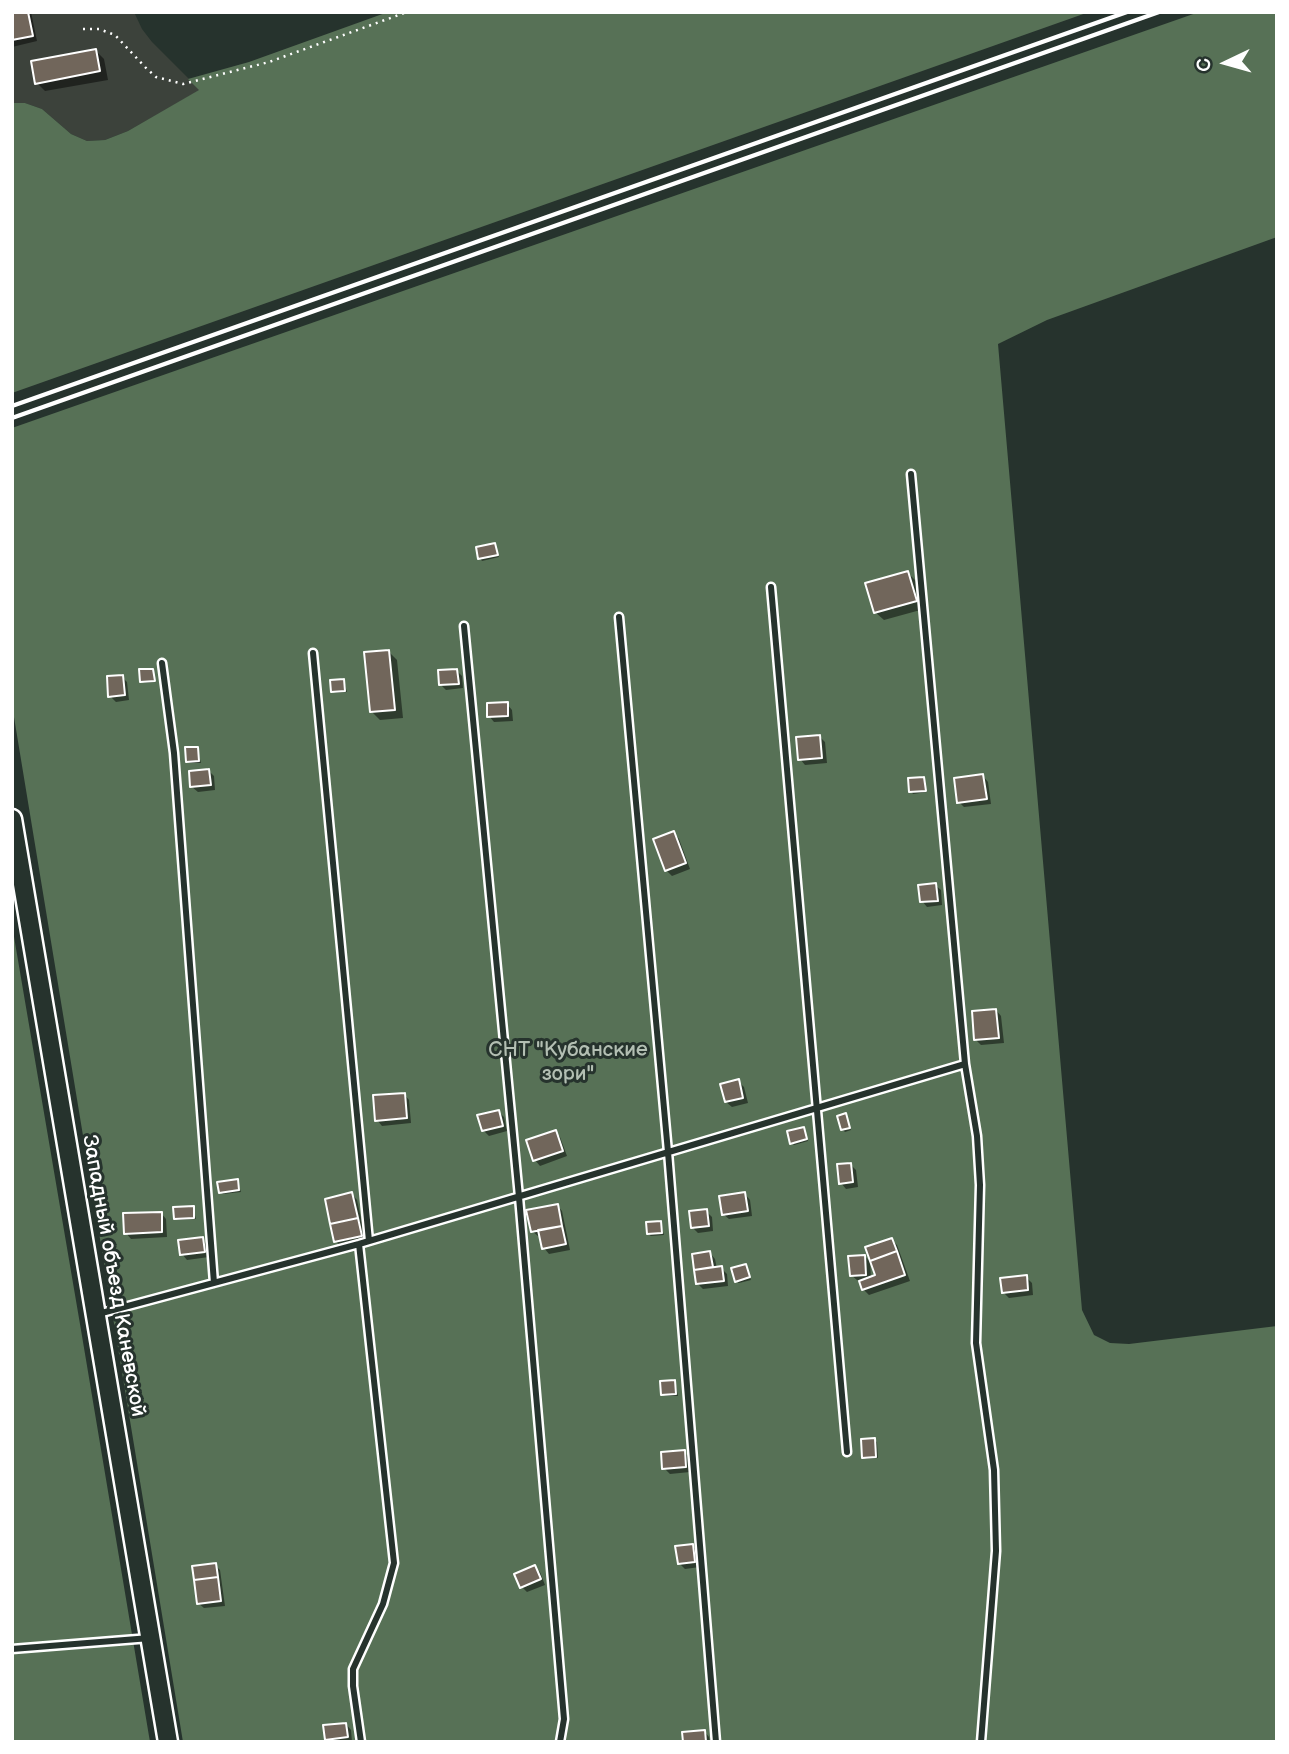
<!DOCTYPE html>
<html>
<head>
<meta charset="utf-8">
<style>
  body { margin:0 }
  #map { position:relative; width:1289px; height:1754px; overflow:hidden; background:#26332d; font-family:"Balsamiq Sans",sans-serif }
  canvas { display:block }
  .frame { position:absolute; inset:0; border:14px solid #fff; pointer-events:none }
  .north { position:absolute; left:1191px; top:28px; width:70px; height:70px; -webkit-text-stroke:5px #26332d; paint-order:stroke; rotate:265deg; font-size:19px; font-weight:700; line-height:28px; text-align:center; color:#fff }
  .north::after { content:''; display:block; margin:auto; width:24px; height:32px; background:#fff; clip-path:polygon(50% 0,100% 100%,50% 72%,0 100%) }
</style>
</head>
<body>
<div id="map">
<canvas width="1289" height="1754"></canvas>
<div class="frame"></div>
<div class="north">С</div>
</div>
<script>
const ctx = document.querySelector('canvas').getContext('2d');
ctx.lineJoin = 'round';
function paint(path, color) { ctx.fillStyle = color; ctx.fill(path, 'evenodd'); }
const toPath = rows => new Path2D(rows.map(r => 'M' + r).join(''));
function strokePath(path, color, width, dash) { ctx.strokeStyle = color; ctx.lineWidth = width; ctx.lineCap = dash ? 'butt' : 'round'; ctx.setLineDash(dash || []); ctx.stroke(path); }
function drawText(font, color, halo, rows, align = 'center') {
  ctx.font = font + ' "Balsamiq Sans",sans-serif'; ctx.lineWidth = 6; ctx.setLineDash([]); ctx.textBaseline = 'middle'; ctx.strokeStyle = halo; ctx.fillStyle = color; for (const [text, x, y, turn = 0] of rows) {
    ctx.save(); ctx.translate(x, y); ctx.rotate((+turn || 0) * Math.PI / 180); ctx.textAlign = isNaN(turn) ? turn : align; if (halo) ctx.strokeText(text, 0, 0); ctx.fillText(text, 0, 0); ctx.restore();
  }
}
const built = toPath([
  [12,12,134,12,142,29,152,42,200,90,128,131,105,140,87,141,71,134,42,109,25,103,12,103]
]);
const green = toPath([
  [388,12,1089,12,12,393,12,103,25,103,42,109,71,134,87,141,105,140,128,131,199,90,188,79,249,62],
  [1199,12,1277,12,1277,237,1047,320,998,344,1082,1310,1094,1335,1110,1343,1129,1344,1277,1326,1277,1742,183,1742,12,705,12,428],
  [12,925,81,1330,150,1742,12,1742]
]);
const shadow = toPath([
  [12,12,31,12,37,41,12,47],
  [96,51,104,59,108,80,45,91,37,83],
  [494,545,499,557,482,561,480,558],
  [908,573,917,582,924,609,884,620,875,612],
  [389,652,397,660,403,718,380,720,371,711],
  [153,670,156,682,144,683,142,681],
  [457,671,462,676,463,688,446,690,440,684],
  [122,677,127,682,129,700,116,702,110,696],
  [344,681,347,692,335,693,333,691],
  [507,704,512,710,513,721,494,722,489,716],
  [820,737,825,742,827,763,805,765,800,759],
  [197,748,201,763,190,763,188,761],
  [208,770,214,776,215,790,198,792,192,787],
  [983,776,988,782,991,804,964,807,959,802],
  [924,779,927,792,913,794,911,791],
  [674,833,679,839,690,869,672,876,666,870],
  [935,885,941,890,942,905,927,907,922,901],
  [996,1010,1001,1016,1004,1043,981,1045,976,1040],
  [738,1081,744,1087,748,1103,732,1107,726,1102],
  [404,1094,409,1100,411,1123,382,1126,377,1120],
  [498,1111,504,1117,507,1131,489,1136,483,1130],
  [846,1115,851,1130,845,1132,843,1130],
  [803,1129,808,1141,794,1145,792,1143],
  [555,1132,560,1137,567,1156,540,1166,535,1160,528,1141],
  [851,1165,856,1170,858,1187,846,1189,841,1183],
  [237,1181,241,1192,223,1194,221,1192],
  [352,1194,357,1200,366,1241,341,1247,336,1241],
  [745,1194,750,1200,752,1216,729,1219,723,1214],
  [557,1205,562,1211,570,1250,549,1254,544,1248,541,1236,538,1236,532,1231],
  [193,1208,196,1219,178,1220,175,1218],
  [706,1211,712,1217,713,1231,698,1233,692,1227],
  [161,1213,166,1219,167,1237,131,1239,126,1233],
  [660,1222,664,1235,651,1236,648,1234],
  [202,1239,208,1245,209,1257,187,1260,182,1254],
  [892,1240,897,1245,910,1281,869,1295,864,1290,860,1280,857,1280,851,1275,865,1256,870,1262,871,1278,877,1276],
  [710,1253,715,1259,717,1269,721,1268,727,1274,728,1286,703,1289,697,1283,694,1255],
  [745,1266,751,1280,739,1283,736,1281],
  [1026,1277,1032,1283,1033,1295,1009,1298,1003,1292],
  [675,1381,678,1396,665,1396,663,1394],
  [874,1440,877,1442,878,1458,866,1459,864,1457],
  [684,1452,689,1457,690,1472,670,1474,664,1468],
  [692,1546,698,1551,700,1567,685,1569,679,1563],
  [215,1565,220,1570,225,1606,204,1608,198,1603],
  [534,1567,540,1572,545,1585,527,1592,522,1587],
  [346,1724,351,1730,352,1742,329,1742,326,1739],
  [704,1731,709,1737,710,1742,685,1742]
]);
const building = toPath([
  [12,12,28,12,33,36,12,40,12,12],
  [96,49,100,71,35,84,31,61,96,49],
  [495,543,498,555,478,559,476,547,495,543],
  [908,571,917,601,874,613,865,583,908,571],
  [389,650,395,710,370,712,364,652,389,650],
  [139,669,153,669,155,681,140,682,139,669],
  [457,669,459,684,439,685,438,670,457,669],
  [123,675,125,695,108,697,107,676,123,675],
  [344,679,345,691,331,692,330,680,344,679],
  [508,702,508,716,487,717,487,703,508,702],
  [820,735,822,758,798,760,796,737,820,735],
  [185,747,198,747,199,761,186,762,185,747],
  [209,769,211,785,190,787,189,771,209,769],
  [983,774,987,799,957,803,954,778,983,774],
  [924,777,926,791,909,792,908,778,924,777],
  [674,831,686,863,665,871,653,839,674,831],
  [936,883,938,901,920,902,918,885,936,883],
  [996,1009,999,1038,974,1040,972,1011,996,1009],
  [739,1079,743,1098,725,1102,720,1084,739,1079],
  [405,1093,407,1118,375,1121,373,1095,405,1093],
  [499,1110,503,1126,482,1131,477,1115,499,1110],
  [846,1113,850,1128,841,1130,837,1116,846,1113],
  [804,1127,807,1139,790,1144,787,1131,804,1127],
  [556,1130,563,1151,533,1161,526,1140,556,1130],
  [851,1163,853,1182,839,1184,837,1164,851,1163],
  [238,1179,239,1190,219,1193,217,1182,238,1179],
  [352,1192,358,1218,330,1224,325,1199,352,1192],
  [745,1192,748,1211,722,1215,719,1196,745,1192],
  [558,1204,562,1226,531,1232,526,1210,558,1204],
  [194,1206,194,1218,174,1219,173,1207,194,1206],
  [707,1209,709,1226,691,1228,689,1211,707,1209],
  [162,1212,162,1232,124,1234,123,1213,162,1212],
  [358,1218,362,1236,334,1242,330,1224,358,1218],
  [661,1221,662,1233,647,1234,646,1222,661,1221],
  [562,1226,566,1244,542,1249,538,1230,562,1226],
  [203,1237,205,1252,180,1255,178,1240,203,1237],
  [892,1238,897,1251,870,1261,865,1247,892,1238],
  [710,1251,713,1267,694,1270,692,1254,710,1251],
  [897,1251,905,1275,862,1290,859,1281,875,1275,870,1261,897,1251],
  [865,1255,866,1275,850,1276,848,1256,865,1255],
  [746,1264,750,1277,735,1282,731,1268,746,1264],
  [722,1266,724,1281,696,1284,694,1270,722,1266],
  [1027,1275,1028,1290,1002,1293,1000,1278,1027,1275],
  [675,1380,676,1394,661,1395,660,1381,675,1380],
  [875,1438,876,1457,862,1458,861,1439,875,1438],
  [685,1450,686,1467,662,1469,661,1452,685,1450],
  [693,1544,695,1562,678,1564,675,1546,693,1544],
  [216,1563,218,1577,194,1580,192,1566,216,1563],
  [535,1565,541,1579,520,1588,514,1574,535,1565],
  [218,1577,221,1601,197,1604,194,1580,218,1577],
  [346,1723,348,1737,325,1740,323,1725,346,1723],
  [705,1730,706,1742,683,1742,682,1732,705,1730]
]);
const path = toPath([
  [83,29,99,29,115,35,146,68,156,77,183,84,269,62,407,12]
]);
const service = toPath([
  [911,474,965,1064,977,1136,980,1185,976,1343,994,1470,996,1551,981,1742],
  [771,587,847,1452],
  [619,617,668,1152,716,1742],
  [464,626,519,1197,564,1719,560,1742],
  [313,653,369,1241],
  [162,663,174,753,214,1283],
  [359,1244,394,1563,383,1604,353,1669,353,1686,361,1742],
  [98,1314,359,1244,965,1064],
  [12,1649,150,1638]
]);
const secondary = toPath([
  [12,819,168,1742]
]);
const rail = toPath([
  [12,406,1127,12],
  [12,418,1159,12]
]);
const parkNames = [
  ["СНТ \"Кубанские",568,1051],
  ["зори\"",568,1075]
];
const streetNames = [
  ["Западный объезд Каневской",113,1276,80]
];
paint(built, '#3c423b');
paint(green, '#577156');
paint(shadow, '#0007');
paint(building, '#71665b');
strokePath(building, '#fff', 2);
strokePath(service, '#fff', 11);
strokePath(secondary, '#fff', 23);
strokePath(path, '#fff', 2.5, [2, 5]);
strokePath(service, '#26332d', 6);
strokePath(secondary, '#26332d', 18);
strokePath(rail, '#fff', 4.5);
drawText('21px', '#b3bfb3', '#26332d', parkNames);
drawText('21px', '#fff', '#26332d', streetNames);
</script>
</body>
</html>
